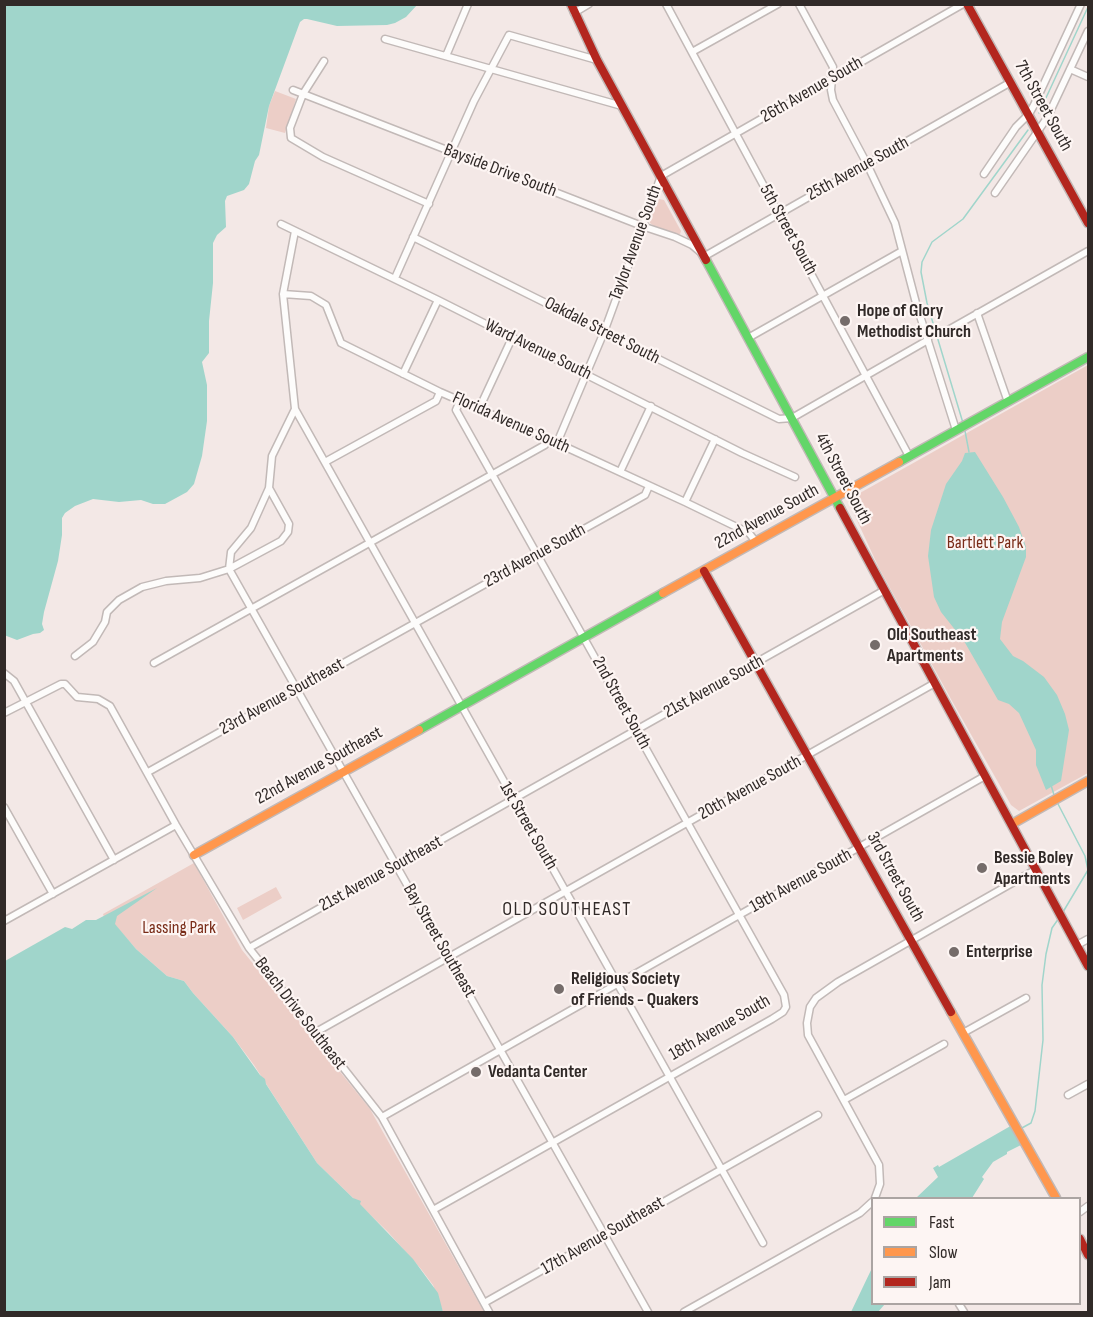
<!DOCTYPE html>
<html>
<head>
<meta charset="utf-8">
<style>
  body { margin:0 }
  #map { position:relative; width:1093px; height:1317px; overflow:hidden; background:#f3e8e6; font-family:"Sofia Sans Condensed",sans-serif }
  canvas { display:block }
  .frame { position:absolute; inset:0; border:6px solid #312a28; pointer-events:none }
  .legend { position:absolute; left:871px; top:1197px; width:210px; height:108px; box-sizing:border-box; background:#fdf5f3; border:2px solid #aba4a2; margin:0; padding:8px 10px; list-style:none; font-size:18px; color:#312a28 }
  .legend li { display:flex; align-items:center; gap:12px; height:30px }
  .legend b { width:30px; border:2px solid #aba4a2 }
</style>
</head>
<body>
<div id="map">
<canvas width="1093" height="1317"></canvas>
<div class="frame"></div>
<ul class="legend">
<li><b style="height:8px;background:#63d668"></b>Fast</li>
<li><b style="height:8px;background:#ff974d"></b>Slow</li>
<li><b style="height:8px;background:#b3261e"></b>Jam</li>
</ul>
</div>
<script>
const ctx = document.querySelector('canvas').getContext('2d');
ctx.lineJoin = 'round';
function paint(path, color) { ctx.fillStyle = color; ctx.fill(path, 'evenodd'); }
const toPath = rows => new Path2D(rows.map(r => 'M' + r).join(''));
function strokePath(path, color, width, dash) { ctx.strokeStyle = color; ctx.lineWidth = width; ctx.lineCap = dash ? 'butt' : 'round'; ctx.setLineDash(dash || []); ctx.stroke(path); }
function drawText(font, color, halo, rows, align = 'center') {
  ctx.font = font + ' "Sofia Sans Condensed",sans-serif'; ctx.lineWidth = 4.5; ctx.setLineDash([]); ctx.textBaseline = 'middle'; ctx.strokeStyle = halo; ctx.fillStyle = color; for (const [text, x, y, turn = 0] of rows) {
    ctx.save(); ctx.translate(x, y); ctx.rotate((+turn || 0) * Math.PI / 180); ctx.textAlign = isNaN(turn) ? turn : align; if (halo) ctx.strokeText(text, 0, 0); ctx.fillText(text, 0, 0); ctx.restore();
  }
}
const green = toPath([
  [275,91,296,99,285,133,266,128,269,106],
  [659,199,664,200,681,231,680,234,677,234,654,226,650,223,649,219,655,204],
  [1088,365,1088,773,1019,811,1011,805,952,701,879,568,848,501,851,498],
  [194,863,242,950,370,1109,484,1312,443,1312,433,1285,421,1269,388,1232,317,1163,254,1065,233,1037,193,993,184,981,167,976,136,949,115,925,98,920,104,917,103,914],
  [276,887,282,898,243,920,237,908]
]);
const water = toPath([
  [4,5,417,5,406,17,395,23,387,25,337,26,307,19,304,19,300,22,269,106,259,155,255,161,249,184,244,190,227,196,225,201,226,227,217,235,213,243,213,283,209,321,209,353,202,362,207,385,207,421,202,456,194,484,187,492,165,504,153,504,141,500,119,502,93,499,75,506,65,513,62,518,62,535,58,561,44,612,42,624,44,630,40,633,33,634,17,640,4,635],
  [975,452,1003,497,1019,527,1026,547,1026,557,1002,622,1000,639,1013,656,1023,661,1044,677,1057,695,1065,714,1069,730,1061,781,1046,790,1036,765,1036,750,1019,713,1009,704,998,700,964,641,941,612,934,597,928,556,931,530,946,484,962,461,965,453],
  [157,888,117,916,115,924,136,949,167,976,184,981,193,993,233,1037,260,1075,265,1079,266,1084,317,1163,353,1198,361,1201,360,1204,413,1259,438,1293,443,1312,5,1312,5,961,65,927,72,929,86,920,96,920],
  [1014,1124,1025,1143,1007,1152,1007,1154,993,1162,982,1177,984,1179,972,1198,916,1198,938,1177,933,1168,938,1165,939,1167],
  [872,1268,872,1304,885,1304,878,1312,851,1312]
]);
const stream = toPath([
  [1039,113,1088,7],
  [963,423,927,303,921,272,922,262,932,242,963,219,1028,130],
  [965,431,969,452],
  [1051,785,1054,795],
  [1057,802,1085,856,1088,870,1063,912],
  [1020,1129,1031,1123,1035,1111,1043,1040,1042,985,1046,954,1052,928,1059,918]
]);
const street = toPath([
  [666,4,909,456],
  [799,4,833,67,831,90,833,100,867,164,895,223,916,303,956,430],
  [574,13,589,4],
  [385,39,622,106],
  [692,52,778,4],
  [446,56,468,4],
  [324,61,303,94,290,128,291,138,323,157,429,204],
  [1070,69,1088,77],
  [293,90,642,226,675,237,692,245,705,256,1011,82],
  [984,174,1016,127,1029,114,1034,105,1081,4],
  [995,193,1047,118,1088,31],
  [281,224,438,300,742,453,795,477],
  [295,231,283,294,295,409,763,1243],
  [413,237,779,419,792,418,928,340],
  [395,278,474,101,509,35,597,60],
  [283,294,311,296,326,305,341,343,440,392,557,443,685,502,749,533,756,542],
  [977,313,1008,402],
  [950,329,1088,251],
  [748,338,902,251],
  [403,374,438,300],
  [479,409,512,338],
  [557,443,604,332,661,176,963,4],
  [325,462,436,401,440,392],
  [620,472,651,406],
  [685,502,715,439],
  [229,569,648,1312],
  [229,569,231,552,251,528,269,488,272,456,295,409],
  [75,656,93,642,105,622,107,612,119,600,142,587,166,581,200,578,229,569,281,541,288,532,289,524,269,488],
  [154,663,545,445,548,439],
  [4,673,14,681,114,860],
  [4,713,61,684,65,684,77,697,98,699,110,706,176,825,249,948,382,1117,489,1312],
  [148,772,645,495,649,486],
  [4,807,53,894],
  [4,921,176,825],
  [1077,945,1088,939],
  [249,948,883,591],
  [316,1032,935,683],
  [963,1033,1026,998],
  [1068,1095,1088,1084],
  [844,1100,944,1044],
  [382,1117,985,776],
  [875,1198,880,1184,879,1165,808,1035,807,1023,810,1007,816,998,838,982,1035,870],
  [433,1210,772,1019,783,1012,786,1007,784,995,765,961,456,410,460,401],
  [1080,1212,1088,1206],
  [484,1303,818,1115],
  [959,1304,964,1312],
  [684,1312,860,1213,872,1202]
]);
const fast = toPath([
  [706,260,840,508],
  [899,462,1088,357],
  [419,730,663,593]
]);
const slow = toPath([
  [663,593,899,462],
  [1012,824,1088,781],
  [194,855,419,730],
  [951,1012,1056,1198]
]);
const jam = toPath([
  [571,4,597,60,706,260],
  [967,4,1088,223],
  [840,508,1088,966],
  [704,571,951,1012],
  [1080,1239,1088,1255]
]);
const markers = [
  [845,321,6,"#756c6a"],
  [875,645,6,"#756c6a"],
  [982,868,6,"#756c6a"],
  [954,952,6,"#756c6a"],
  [559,989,6,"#756c6a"],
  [476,1072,6,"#756c6a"]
];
const streetNames = [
  ["26th Avenue South",812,90,-30],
  ["7th Street South",1043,106,61],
  ["25th Avenue South",858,169,-29],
  ["Bayside Drive South",500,171,21],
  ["5th Street South",788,230,61],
  ["Taylor Avenue South",636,243,-70],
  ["Oakdale Street South",602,331,27],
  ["Ward Avenue South",538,350,26],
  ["Florida Avenue South",511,423,24],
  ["4th Street South",843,479,62],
  ["22nd Avenue South",767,517,-29],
  ["23rd Avenue South",535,556,-29],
  ["21st Avenue South",714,687,-29],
  ["23rd Avenue Southeast",282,697,-29],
  ["2nd Street South",621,703,61],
  ["22nd Avenue Southeast",319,766,-29],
  ["20th Avenue South",750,788,-29],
  ["1st Street South",528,826,60],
  ["21st Avenue Southeast",381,874,-29],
  ["3rd Street South",895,877,61],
  ["19th Avenue South",801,881,-29],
  ["Bay Street Southeast",439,941,60],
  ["Beach Drive Southeast",300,1014,52],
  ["18th Avenue South",720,1028,-30],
  ["17th Avenue Southeast",603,1236,-30]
];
const poiNames = [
  ["Hope of Glory",857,311],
  ["Methodist Church",857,332],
  ["Old Southeast",887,635],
  ["Apartments",887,656],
  ["Bessie Boley",994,858],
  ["Apartments",994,879],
  ["Enterprise",966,952],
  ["Religious Society",571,979],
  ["of Friends - Quakers",571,1000],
  ["Vedanta Center",488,1072]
];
const parkNames = [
  ["Bartlett Park",985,543],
  ["Lassing Park",179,928]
];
const neighbourhoodNames = [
  ["OLD SOUTHEAST",567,910]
];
paint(green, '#eccec7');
paint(water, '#a0d5cb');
strokePath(stream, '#a0d5cb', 1.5);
strokePath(street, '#c2b9b7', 9);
strokePath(fast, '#c2b9b7', 11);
strokePath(slow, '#c2b9b7', 11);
strokePath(jam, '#c2b9b7', 11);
strokePath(street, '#fdfcfb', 6);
strokePath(fast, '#63d668', 8);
strokePath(slow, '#ff974d', 8);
strokePath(jam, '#b3261e', 8);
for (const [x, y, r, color] of markers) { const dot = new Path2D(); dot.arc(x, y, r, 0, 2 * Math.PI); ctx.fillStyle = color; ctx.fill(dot); strokePath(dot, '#fdf5f3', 2); }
drawText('18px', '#312a28', '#fdf5f3', streetNames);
drawText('bold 18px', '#312a28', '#fdf5f3', poiNames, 'left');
drawText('18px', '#792c18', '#fdf5f3', parkNames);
ctx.letterSpacing = '1.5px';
drawText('20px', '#312a28', '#fdf5f3', neighbourhoodNames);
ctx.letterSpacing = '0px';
</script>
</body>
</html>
